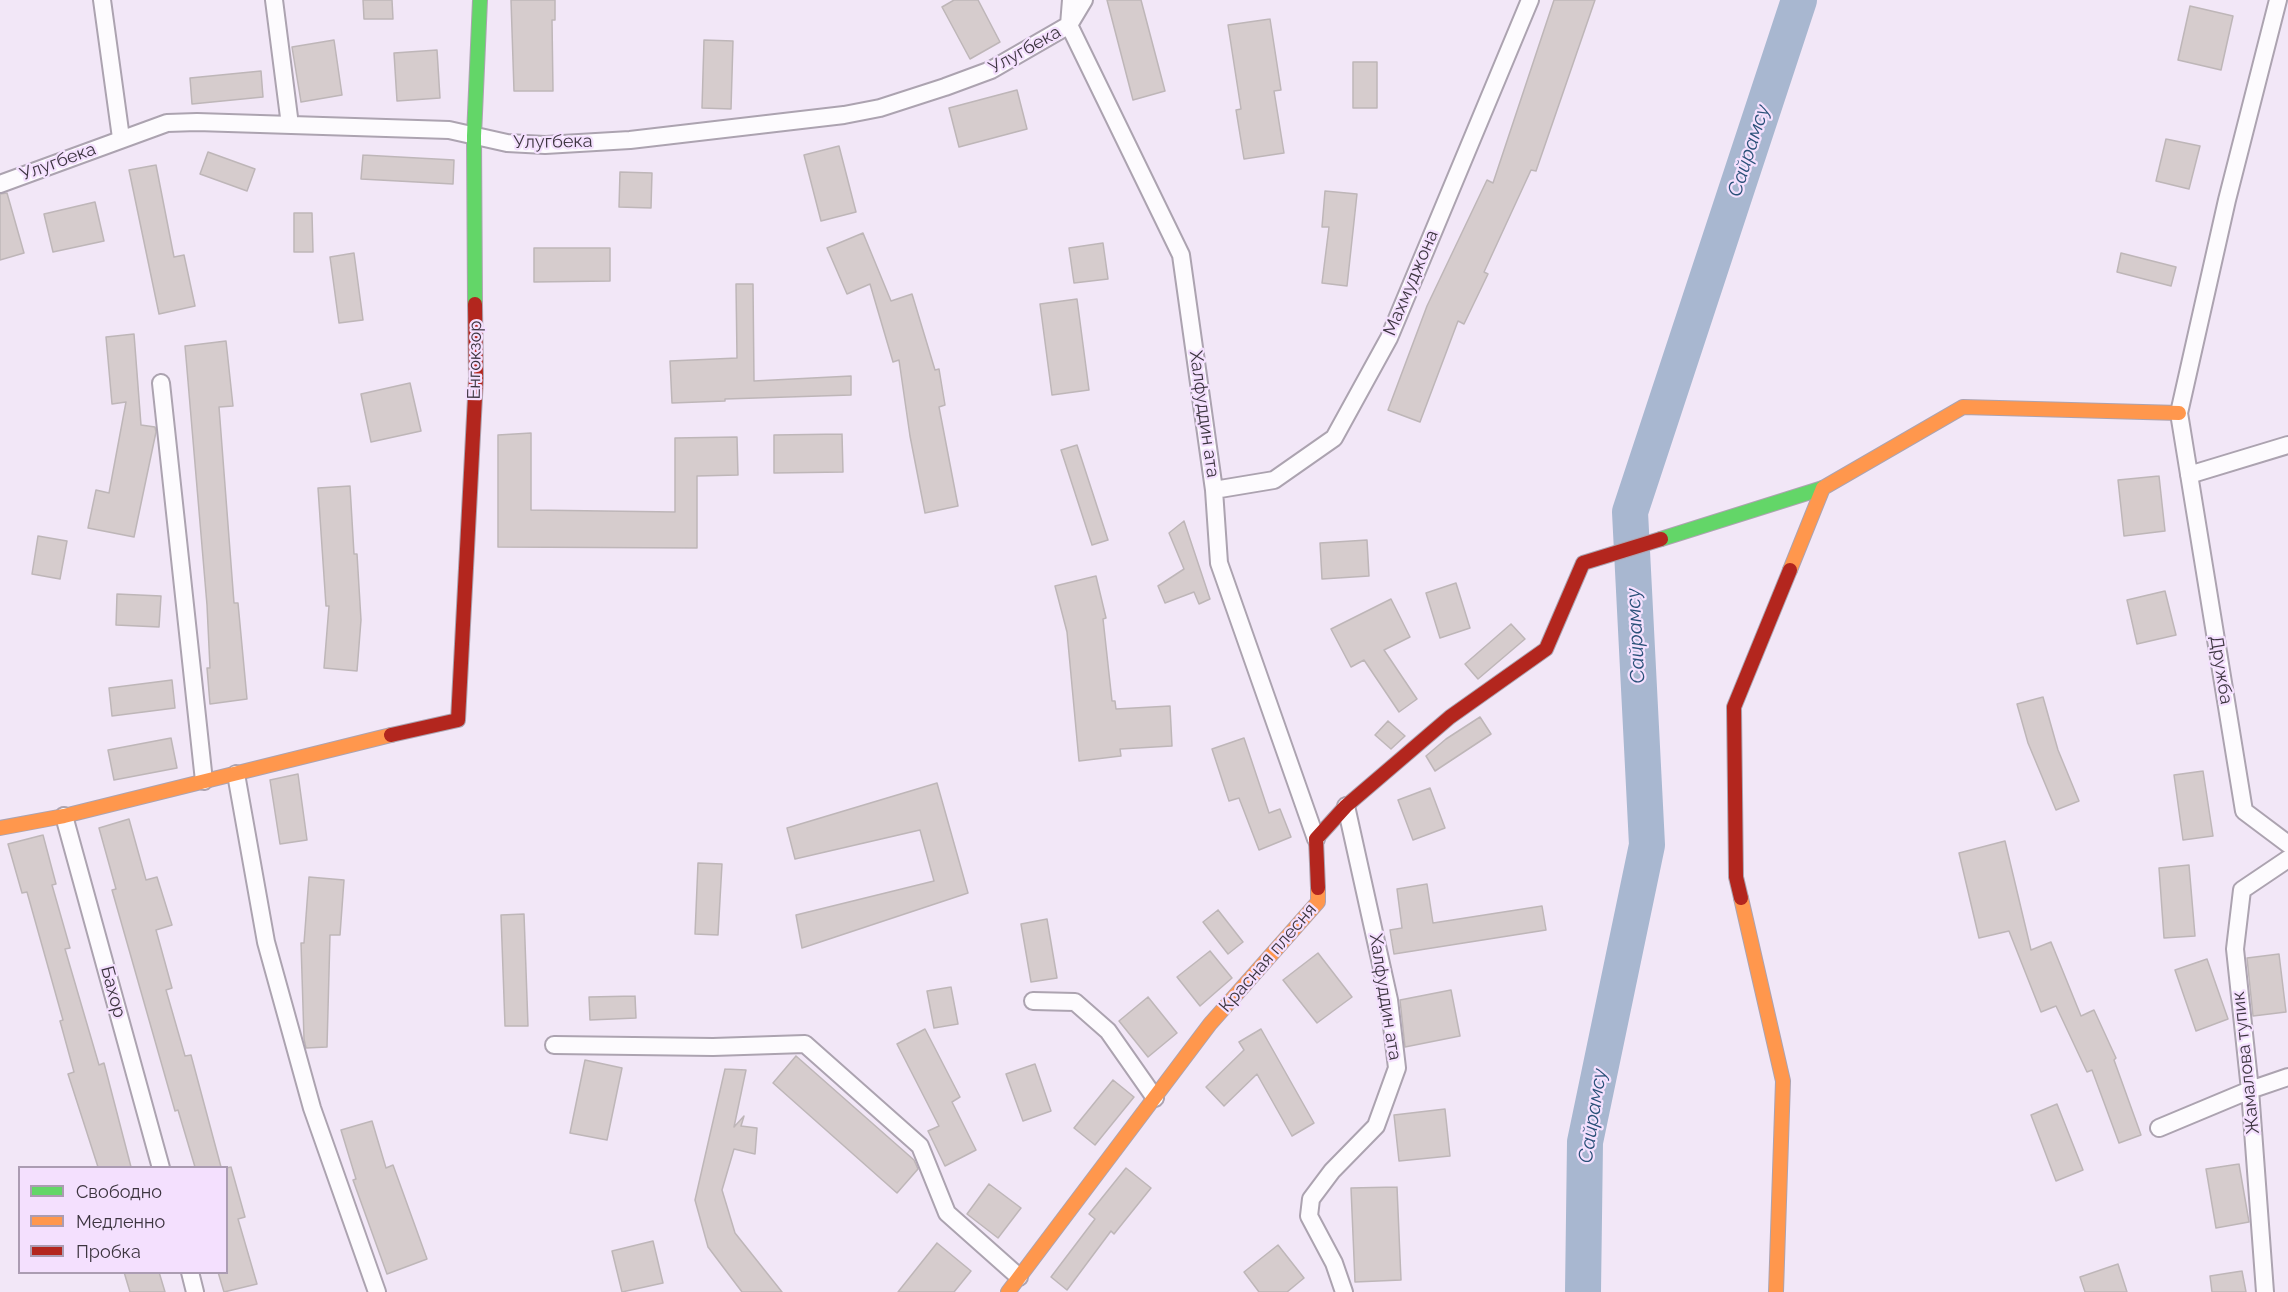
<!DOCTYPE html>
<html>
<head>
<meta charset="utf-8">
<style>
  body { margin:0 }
  #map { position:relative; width:2288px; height:1292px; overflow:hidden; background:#f2e7f7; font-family:Raleway,sans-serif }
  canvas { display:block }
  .legend { position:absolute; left:18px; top:1166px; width:210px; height:108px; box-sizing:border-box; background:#f4e0fe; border:2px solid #ab9cb2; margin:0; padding:8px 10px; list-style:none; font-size:18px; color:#3d3540 }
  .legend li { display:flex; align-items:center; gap:12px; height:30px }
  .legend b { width:30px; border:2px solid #ab9cb2 }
</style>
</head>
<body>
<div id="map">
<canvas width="2288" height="1292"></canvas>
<ul class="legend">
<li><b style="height:8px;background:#63d668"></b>Свободно</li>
<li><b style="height:8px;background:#ff974d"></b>Медленно</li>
<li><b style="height:8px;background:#b3261e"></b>Пробка</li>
</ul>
</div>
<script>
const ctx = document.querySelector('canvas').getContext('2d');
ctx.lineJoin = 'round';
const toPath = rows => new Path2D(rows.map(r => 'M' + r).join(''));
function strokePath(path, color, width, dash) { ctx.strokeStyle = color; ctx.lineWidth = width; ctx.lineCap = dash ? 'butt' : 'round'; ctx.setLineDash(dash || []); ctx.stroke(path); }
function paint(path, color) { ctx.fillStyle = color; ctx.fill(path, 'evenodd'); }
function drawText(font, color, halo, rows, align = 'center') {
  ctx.font = font + ' Raleway,sans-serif'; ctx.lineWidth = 4.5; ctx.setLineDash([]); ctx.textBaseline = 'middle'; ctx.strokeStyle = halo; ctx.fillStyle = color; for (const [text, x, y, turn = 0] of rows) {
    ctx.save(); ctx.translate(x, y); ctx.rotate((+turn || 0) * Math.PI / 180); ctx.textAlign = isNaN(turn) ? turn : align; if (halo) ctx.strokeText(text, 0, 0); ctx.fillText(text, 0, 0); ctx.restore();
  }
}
const river = toPath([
  [1583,1292,1585,1142,1647,845,1630,512,1799,0]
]);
const building = toPath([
  [363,0,392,0,393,19,364,19,363,0],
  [511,0,555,0,555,20,552,20,553,91,514,91,511,0],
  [954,0,978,0,1000,42,970,59,942,7,954,0],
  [1107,0,1141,0,1165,91,1133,100,1107,0],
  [1554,0,1595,0,1536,171,1531,170,1484,272,1488,274,1464,324,1458,321,1420,422,1388,410,1427,306,1487,180,1493,183,1554,0],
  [2190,6,2233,16,2221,70,2178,60,2190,6],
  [1270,19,1281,90,1274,91,1284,153,1244,159,1236,110,1241,109,1228,25,1270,19],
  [334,40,342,95,301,102,292,47,334,40],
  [704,40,733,41,731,109,702,108,704,40],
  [437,50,440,98,397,101,394,53,437,50],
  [1353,62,1377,62,1377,108,1353,108,1353,62],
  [261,71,263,97,192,104,190,78,261,71],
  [1017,90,1027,129,959,147,949,108,1017,90],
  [2166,139,2200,146,2189,189,2156,181,2166,139],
  [839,146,856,212,821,221,804,155,839,146],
  [208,152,255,169,247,191,200,174,208,152],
  [363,155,454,160,453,184,361,179,363,155],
  [156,165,174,257,184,255,195,306,159,314,129,170,156,165],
  [620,172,652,173,651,208,619,207,620,172],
  [1325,191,1357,194,1347,286,1322,283,1329,227,1322,227,1325,191],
  [7,193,24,253,0,260,0,194,7,193],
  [95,202,104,241,53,252,44,214,95,202],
  [294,213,312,213,313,252,294,252,294,213],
  [863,233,891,301,912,294,935,370,939,369,945,405,939,407,958,506,925,513,910,436,899,360,893,362,870,284,847,294,827,248,863,233],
  [1103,243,1108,279,1074,283,1069,248,1103,243],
  [534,248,610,248,610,281,534,282,534,248],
  [354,253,363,320,339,323,330,257,354,253],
  [2121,253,2176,267,2171,286,2117,272,2121,253],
  [736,284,753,284,754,381,851,376,851,395,725,399,725,401,672,403,670,361,737,358,736,284],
  [1077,299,1089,390,1052,395,1040,304,1077,299],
  [134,334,141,425,155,427,156,432,134,537,88,528,96,490,109,493,126,402,112,404,106,337,134,334],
  [226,341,233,406,219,407,234,603,238,603,247,699,210,704,207,668,210,668,207,605,185,346,226,341],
  [410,383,421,431,371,442,361,394,410,383],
  [531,433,531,510,675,512,675,438,737,437,738,475,697,476,697,548,498,547,498,435,531,433],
  [842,434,843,472,774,473,774,435,842,434],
  [1077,445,1108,540,1092,545,1061,450,1077,445],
  [2159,476,2165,531,2124,536,2118,480,2159,476],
  [350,486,354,554,357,554,361,620,357,671,324,668,329,606,326,606,318,488,350,486],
  [1184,521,1210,599,1199,604,1194,592,1165,603,1158,586,1184,569,1169,533,1184,521],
  [38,536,67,541,60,579,32,574,38,536],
  [1367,540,1369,576,1322,579,1320,543,1367,540],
  [1096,576,1106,618,1103,619,1112,701,1115,701,1116,709,1170,706,1172,746,1120,749,1121,756,1079,761,1067,632,1055,586,1096,576],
  [1456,583,1470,628,1440,638,1426,593,1456,583],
  [2165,591,2176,635,2137,644,2127,600,2165,591],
  [117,594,161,596,159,627,116,625,117,594],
  [1391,599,1410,637,1384,650,1417,699,1399,712,1364,660,1351,667,1331,629,1391,599],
  [1511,624,1525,639,1478,679,1465,664,1511,624],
  [172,680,175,708,112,716,109,688,172,680],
  [2043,697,2058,750,2079,801,2056,810,2028,743,2017,704,2043,697],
  [1480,717,1491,734,1435,771,1426,756,1446,739,1480,717],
  [1388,721,1405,736,1391,749,1375,735,1388,721],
  [171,738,177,768,114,780,108,750,171,738],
  [1244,738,1269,813,1280,809,1291,837,1259,850,1239,798,1229,801,1212,749,1244,738],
  [2203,771,2213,836,2183,840,2174,775,2203,771],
  [298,774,307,840,280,844,270,780,298,774],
  [937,783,968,893,802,948,796,915,934,881,920,830,795,859,787,828,937,783],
  [1430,788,1445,828,1413,840,1398,800,1430,788],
  [129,819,146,880,157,877,172,925,156,930,172,988,166,990,185,1056,191,1055,221,1167,195,1167,178,1110,175,1111,112,890,116,889,99,828,129,819],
  [43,835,56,884,52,885,70,948,65,949,99,1065,104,1063,131,1167,98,1167,68,1074,74,1072,60,1021,63,1020,27,892,22,893,8,844,43,835],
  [2005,841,2031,950,2051,942,2081,1016,2094,1010,2116,1058,2114,1060,2141,1135,2119,1143,2092,1070,2087,1072,2056,1006,2041,1012,2009,931,1979,938,1959,853,2005,841],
  [698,863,722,864,718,935,695,934,698,863],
  [2189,865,2195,936,2164,938,2159,868,2189,865],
  [309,877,344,880,340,935,330,935,327,1047,306,1048,304,1039,301,943,304,943,309,877],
  [1427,884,1433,923,1542,906,1546,930,1394,954,1390,930,1402,928,1397,889,1427,884],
  [1218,910,1243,942,1228,954,1203,922,1218,910],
  [524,914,528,1026,505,1026,501,915,524,914],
  [1047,919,1057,978,1031,982,1021,924,1047,919],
  [1210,951,1232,978,1200,1006,1177,977,1210,951],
  [1318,953,1352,997,1317,1023,1283,980,1318,953],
  [2279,954,2286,1012,2253,1016,2247,958,2279,954],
  [2207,959,2228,1019,2196,1031,2175,970,2207,959],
  [951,987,958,1024,934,1028,927,991,951,987],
  [1451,990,1460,1036,1405,1047,1400,1000,1451,990],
  [635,996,636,1018,590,1020,589,997,635,996],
  [1148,997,1177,1033,1148,1057,1119,1021,1148,997],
  [925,1029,960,1097,952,1102,976,1150,945,1166,928,1131,939,1126,897,1044,925,1029],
  [1261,1029,1314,1123,1292,1136,1257,1074,1224,1106,1206,1087,1244,1050,1239,1042,1261,1029],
  [796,1056,914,1160,918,1169,897,1193,773,1083,796,1056],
  [585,1060,622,1068,607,1140,570,1133,585,1060],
  [1035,1064,1051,1111,1023,1121,1006,1074,1035,1064],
  [725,1069,746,1070,734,1127,744,1116,741,1126,757,1128,755,1154,734,1149,722,1190,735,1233,782,1292,742,1292,708,1247,695,1200,725,1069],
  [1113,1080,1134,1097,1095,1145,1074,1128,1113,1080],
  [2057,1104,2083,1170,2056,1181,2031,1115,2057,1104],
  [1445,1109,1450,1156,1399,1161,1394,1115,1445,1109],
  [372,1121,386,1168,393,1165,427,1259,387,1274,353,1180,356,1179,341,1130,372,1121],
  [2239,1164,2249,1222,2216,1228,2206,1169,2239,1164],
  [231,1167,245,1217,238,1219,257,1284,224,1292,218,1272,226,1272,226,1168,231,1167],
  [1126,1168,1151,1188,1114,1234,1111,1231,1067,1290,1051,1277,1095,1219,1089,1214,1126,1168],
  [989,1184,1021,1208,998,1238,967,1214,989,1184],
  [1397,1187,1401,1280,1355,1282,1351,1188,1397,1187],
  [653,1241,663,1283,622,1292,612,1251,653,1241],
  [937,1243,971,1271,954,1292,898,1292,937,1243],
  [1278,1245,1304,1278,1287,1292,1259,1292,1244,1272,1278,1245],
  [2118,1264,2127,1292,2085,1292,2080,1277,2118,1264],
  [2242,1271,2246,1292,2212,1292,2210,1276,2242,1271],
  [124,1272,159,1272,165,1292,130,1292,124,1272]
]);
const street = toPath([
  [102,0,121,138],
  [274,0,290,125],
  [1071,0,1069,25,1181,255,1214,490,1219,563,1316,839],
  [2278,0,2227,200,2179,413,2244,811,2288,844],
  [0,184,167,123,197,122,449,130,507,143,545,145,630,140,844,115,880,108,945,87,991,70,1069,25,1084,0],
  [161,383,204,781],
  [2189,475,2288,445],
  [1214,490,1274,480,1334,438,1389,338,1530,0],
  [236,774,266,942,312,1108,377,1292],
  [64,816,161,1168],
  [1033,1001,1075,1002,1108,1031,1155,1098],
  [554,1045,713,1047,805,1044,920,1146,947,1213,1019,1277],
  [2159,1128,2250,1090,2288,1077],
  [190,1272,195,1292],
  [1344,1292,1334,1263,1309,1216,1311,1199,1332,1171,1376,1126,1397,1068,1389,1000,1346,806],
  [2265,1292,2250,1090,2235,949,2242,890,2288,859]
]);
const fast = toPath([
  [475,304,474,136,480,0],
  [1661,539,1823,488]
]);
const slow = toPath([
  [1790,570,1823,488,1963,407,2179,413],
  [0,828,64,816,391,735],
  [1741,898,1783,1081,1776,1292],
  [1008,1292,1210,1024,1318,902,1318,888]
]);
const jam = toPath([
  [391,735,458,720,476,378,475,304],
  [1318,888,1316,839,1346,806,1450,717,1546,649,1583,563,1661,539],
  [1741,898,1736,877,1734,707,1790,570]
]);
const streetNames = [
  ["Улугбека",1025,50,-29],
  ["Улугбека",553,142,-1],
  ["Улугбека",58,162,-20],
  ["Махмуджона",1411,283,-67],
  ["Енгокзор",475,360,-89],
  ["Халфуддин ата",1204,414,82],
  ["Дружба",2221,670,81],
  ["Красная плесня",1268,958,-49],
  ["Бахор",113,992,75],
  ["Халфуддин ата",1385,997,81],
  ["Жамалова тупик",2246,1063,-96]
];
const waterNames = [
  ["Сайрамсу",1749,151,-72],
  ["Сайрамсу",1636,636,-93],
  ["Сайрамсу",1593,1116,-81]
];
strokePath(river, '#a8b7d0', 36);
paint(building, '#d6cccd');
strokePath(building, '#beb6b8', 1.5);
strokePath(street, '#aca3b0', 20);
strokePath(fast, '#aca3b0', 16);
strokePath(slow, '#aca3b0', 16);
strokePath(jam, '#aca3b0', 16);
strokePath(street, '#fdfbfe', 16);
strokePath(fast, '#63d668', 14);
strokePath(slow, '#ff974d', 14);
strokePath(jam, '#b3261e', 14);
drawText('18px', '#3d3540', '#f4e0fe', streetNames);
drawText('italic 20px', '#295078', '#f4e0fe', waterNames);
</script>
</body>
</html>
